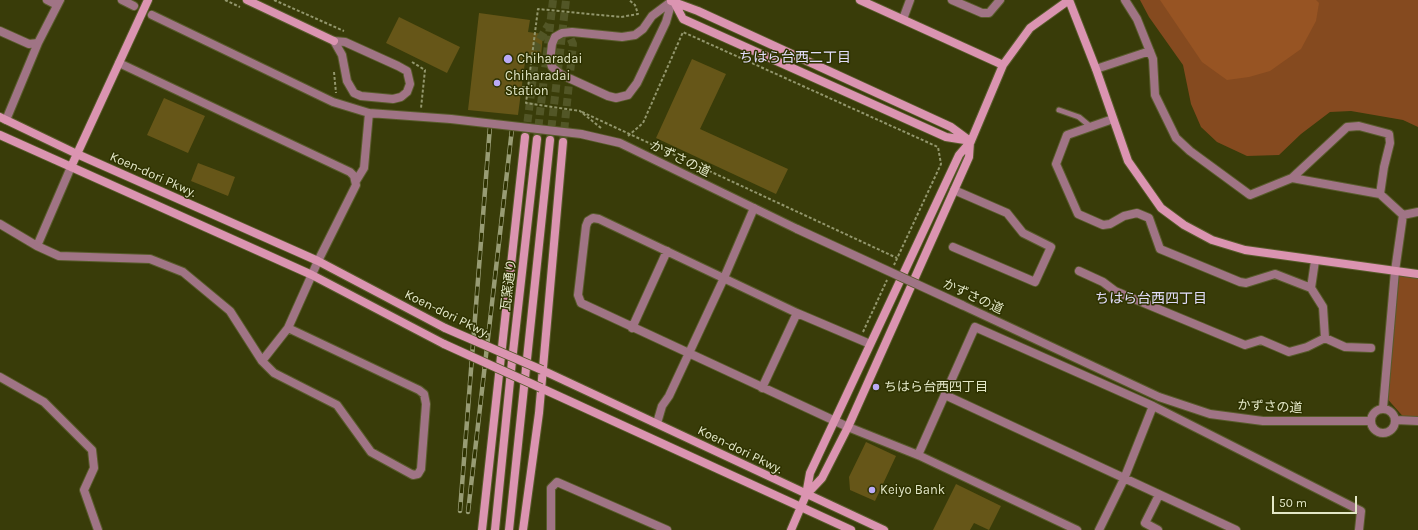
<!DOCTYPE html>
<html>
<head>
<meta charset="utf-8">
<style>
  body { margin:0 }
  #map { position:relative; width:1418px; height:530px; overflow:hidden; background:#393c09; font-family:Karla,sans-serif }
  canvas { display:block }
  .scale { position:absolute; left:1272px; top:496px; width:85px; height:18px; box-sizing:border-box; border:2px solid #e3e7c7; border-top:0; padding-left:5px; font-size:12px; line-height:14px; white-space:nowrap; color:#e3e7c7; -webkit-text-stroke:3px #2e3200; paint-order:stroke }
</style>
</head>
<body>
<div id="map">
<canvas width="1418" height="530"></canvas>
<div class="scale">50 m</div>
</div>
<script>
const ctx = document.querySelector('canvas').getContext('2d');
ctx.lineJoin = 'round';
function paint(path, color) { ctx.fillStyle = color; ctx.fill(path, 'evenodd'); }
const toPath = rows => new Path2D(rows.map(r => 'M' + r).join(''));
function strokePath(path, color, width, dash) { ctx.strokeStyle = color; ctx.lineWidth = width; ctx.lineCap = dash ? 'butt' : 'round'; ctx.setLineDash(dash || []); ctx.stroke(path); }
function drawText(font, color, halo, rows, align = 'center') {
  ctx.font = font + ' Karla,"Noto Sans JP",sans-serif'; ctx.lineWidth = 3; ctx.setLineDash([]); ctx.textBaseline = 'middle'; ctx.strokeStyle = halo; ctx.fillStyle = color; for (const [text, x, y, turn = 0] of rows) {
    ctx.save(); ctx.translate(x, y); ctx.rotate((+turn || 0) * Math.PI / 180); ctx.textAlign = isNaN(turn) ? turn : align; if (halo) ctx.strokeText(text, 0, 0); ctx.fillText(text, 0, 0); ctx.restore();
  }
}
const green = toPath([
  [1140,0,1418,0,1418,127,1403,120,1351,111,1330,112,1301,134,1279,155,1247,156,1217,142,1201,127,1191,104,1183,65,1149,17],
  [1395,271,1418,274,1418,421,1407,421,1384,395]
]);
const forest = toPath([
  [1160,0,1316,0,1319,3,1316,21,1301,49,1270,71,1249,77,1227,80,1202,62]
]);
const building = toPath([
  [479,13,530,20,528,32,543,34,541,56,526,54,518,115,468,110],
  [399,17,460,47,447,73,386,43],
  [692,59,726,74,700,129,788,169,776,194,656,138],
  [164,98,205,116,188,153,147,135],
  [198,163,235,177,228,196,191,181],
  [866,442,896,456,875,501,850,490,849,477],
  [956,484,1001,506,989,530,974,523,970,530,933,530]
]);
const secondaryTunnel = toPath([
  [526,134,537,44,549,24],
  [537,139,553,0],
  [550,140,566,0],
  [563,142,573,44,565,27]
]);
const path = toPath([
  [225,0,240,7],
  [274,0,344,31],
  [412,62,425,70,421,108],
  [334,72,336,93],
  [522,87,528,88],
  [582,112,897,258],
  [601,128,580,111,526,103,538,9,621,17,638,14,635,5,629,0],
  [628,136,643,123,683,32,938,147,941,164,894,265],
  [863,332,887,280]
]);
const lane = toPath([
  [1059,110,1079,117,1091,127]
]);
const street = toPath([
  [47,0,57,5],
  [122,0,134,6],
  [952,0,982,13,989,13,1000,0],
  [1125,0,1137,19,1153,59,1155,95,1176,138,1190,151,1250,195,1292,178,1380,194,1403,215,1418,212],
  [672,1,666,22,637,83,628,95,616,98,608,96,562,75,552,67,550,61,552,44,555,37,562,33,572,32,622,37,635,35,643,29,652,16,672,1],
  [152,15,333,102,369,113,451,119],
  [903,19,910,0],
  [0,31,29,44,38,43,60,0],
  [334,41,345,42,398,66,407,71,410,84,407,92,401,97,393,99,361,96,354,93,347,81,342,55,334,41],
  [119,63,350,172,354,176,356,185,318,261,288,328,262,361],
  [1096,69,1150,51],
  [1113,119,1067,135,1056,164,1078,214,1103,225,1110,224,1124,216,1137,213,1149,218,1160,249,1240,282,1246,283,1275,274,1311,288,1323,307,1325,338],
  [6,120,38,43],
  [581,134,620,143,797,229],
  [1292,178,1347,127,1359,126,1389,134,1390,143,1384,167,1380,194],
  [356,181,364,168,369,113],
  [0,224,37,246,59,256,150,259,183,272,230,311,262,361,274,373,337,405,371,452,413,475,418,474,421,469,426,404,424,394,419,390,288,328],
  [37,246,71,167],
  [953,247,1035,282,1051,247,1023,233,1007,213,954,190],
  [1079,271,1103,282,1115,291,1245,345,1261,340,1289,352,1307,347,1325,338,1345,347,1371,348],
  [1311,288,1315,261],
  [962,305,1159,397,1210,414,1263,421,1371,421],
  [632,328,667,251],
  [870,344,797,313,599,219,593,218,588,221,586,226,578,295,581,303,848,427,918,455,1077,530],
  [0,377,44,402,92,450,94,468,84,490,98,530],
  [762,388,797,313],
  [945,395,1236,530],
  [1383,408,1395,271,1403,215],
  '1371 421a12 12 0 1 1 24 0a12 12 0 1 1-24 0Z',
  [1396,420,1418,421],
  [657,423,662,406,669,396,724,278,754,208],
  [918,455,975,327,1153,406,1361,511,1359,530],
  [551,530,551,488,557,482,667,530],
  [1099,530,1124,479,1153,406],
  [1158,530,1145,523,1159,495]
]);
const secondary = toPath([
  [247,0,334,41],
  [673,0,683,19,946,137,971,141],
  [860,0,1003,65],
  [671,1,698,11,951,127,970,141],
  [0,117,77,154,318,261,445,328],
  [0,135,312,275,444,344],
  [71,167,148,0],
  [542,370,884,530],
  [541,388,851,530],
  [806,495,822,478,848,427,969,157,970,142],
  [482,530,525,137],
  [495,530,512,361,537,139],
  [509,530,550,140],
  [523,530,539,413,563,142],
  [791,530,806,495,810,473,959,155,971,141,1003,65,1030,28,1069,0,1096,69,1128,161,1161,208,1184,225,1212,240,1245,250,1418,274]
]);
const rail = toPath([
  [460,511,490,126],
  [468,512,512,129]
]);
const streetBridge = toPath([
  [451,119,581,134],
  [797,229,962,305]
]);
const secondaryBridge = toPath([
  [445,328,542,370],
  [444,344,541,388]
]);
const markers = [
  [508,59,5,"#baaaf6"],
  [497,83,4,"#baaaf6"],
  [876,387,4,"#baaaf6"],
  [872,490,4,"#baaaf6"]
];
const poiNames = [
  ["Chiharadai",517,59],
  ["Chiharadai",505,76],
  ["Station",505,91],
  ["ちはら台西四丁目",884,387],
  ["Keiyo Bank",880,490]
];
const streetNames = [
  ["かずさの道",680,159,26],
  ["Koen-dori Pkwy.",153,175,24],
  ["瓦窯通り",509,285,-83],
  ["かずさの道",973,297,25],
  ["Koen-dori Pkwy.",447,314,26],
  ["かずさの道",1270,407,3],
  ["Koen-dori Pkwy.",740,450,26]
];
const neighbourhoodNames = [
  ["ちはら台西二丁目",795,58],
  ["ちはら台西四丁目",1151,299]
];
paint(green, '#854a1f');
paint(forest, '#975423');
paint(building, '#665618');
strokePath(secondaryTunnel, '#525626', 8, [8, 4]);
strokePath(lane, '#585b2b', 7);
strokePath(street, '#585b2b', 10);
strokePath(secondary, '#585b2b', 10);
strokePath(path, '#92966c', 2, [3, 2]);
strokePath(lane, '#a07485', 5);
strokePath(street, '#a07485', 8);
strokePath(secondary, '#db94b1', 8);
strokePath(rail, '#989c74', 4.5);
strokePath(rail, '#2e3200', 3, [9]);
strokePath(streetBridge, '#585b2b', 10, []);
strokePath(secondaryBridge, '#585b2b', 10, []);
strokePath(streetBridge, '#a07485', 8);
strokePath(secondaryBridge, '#db94b1', 8);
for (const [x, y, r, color] of markers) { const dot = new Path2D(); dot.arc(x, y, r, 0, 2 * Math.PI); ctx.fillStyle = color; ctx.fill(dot); strokePath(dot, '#2e3200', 1.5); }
drawText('13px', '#e3e7c7', '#2e3200', poiNames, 'left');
drawText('13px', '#e3e7c7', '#2e3200', streetNames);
drawText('14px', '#e1dcf9', '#2e3200', neighbourhoodNames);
</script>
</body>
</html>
